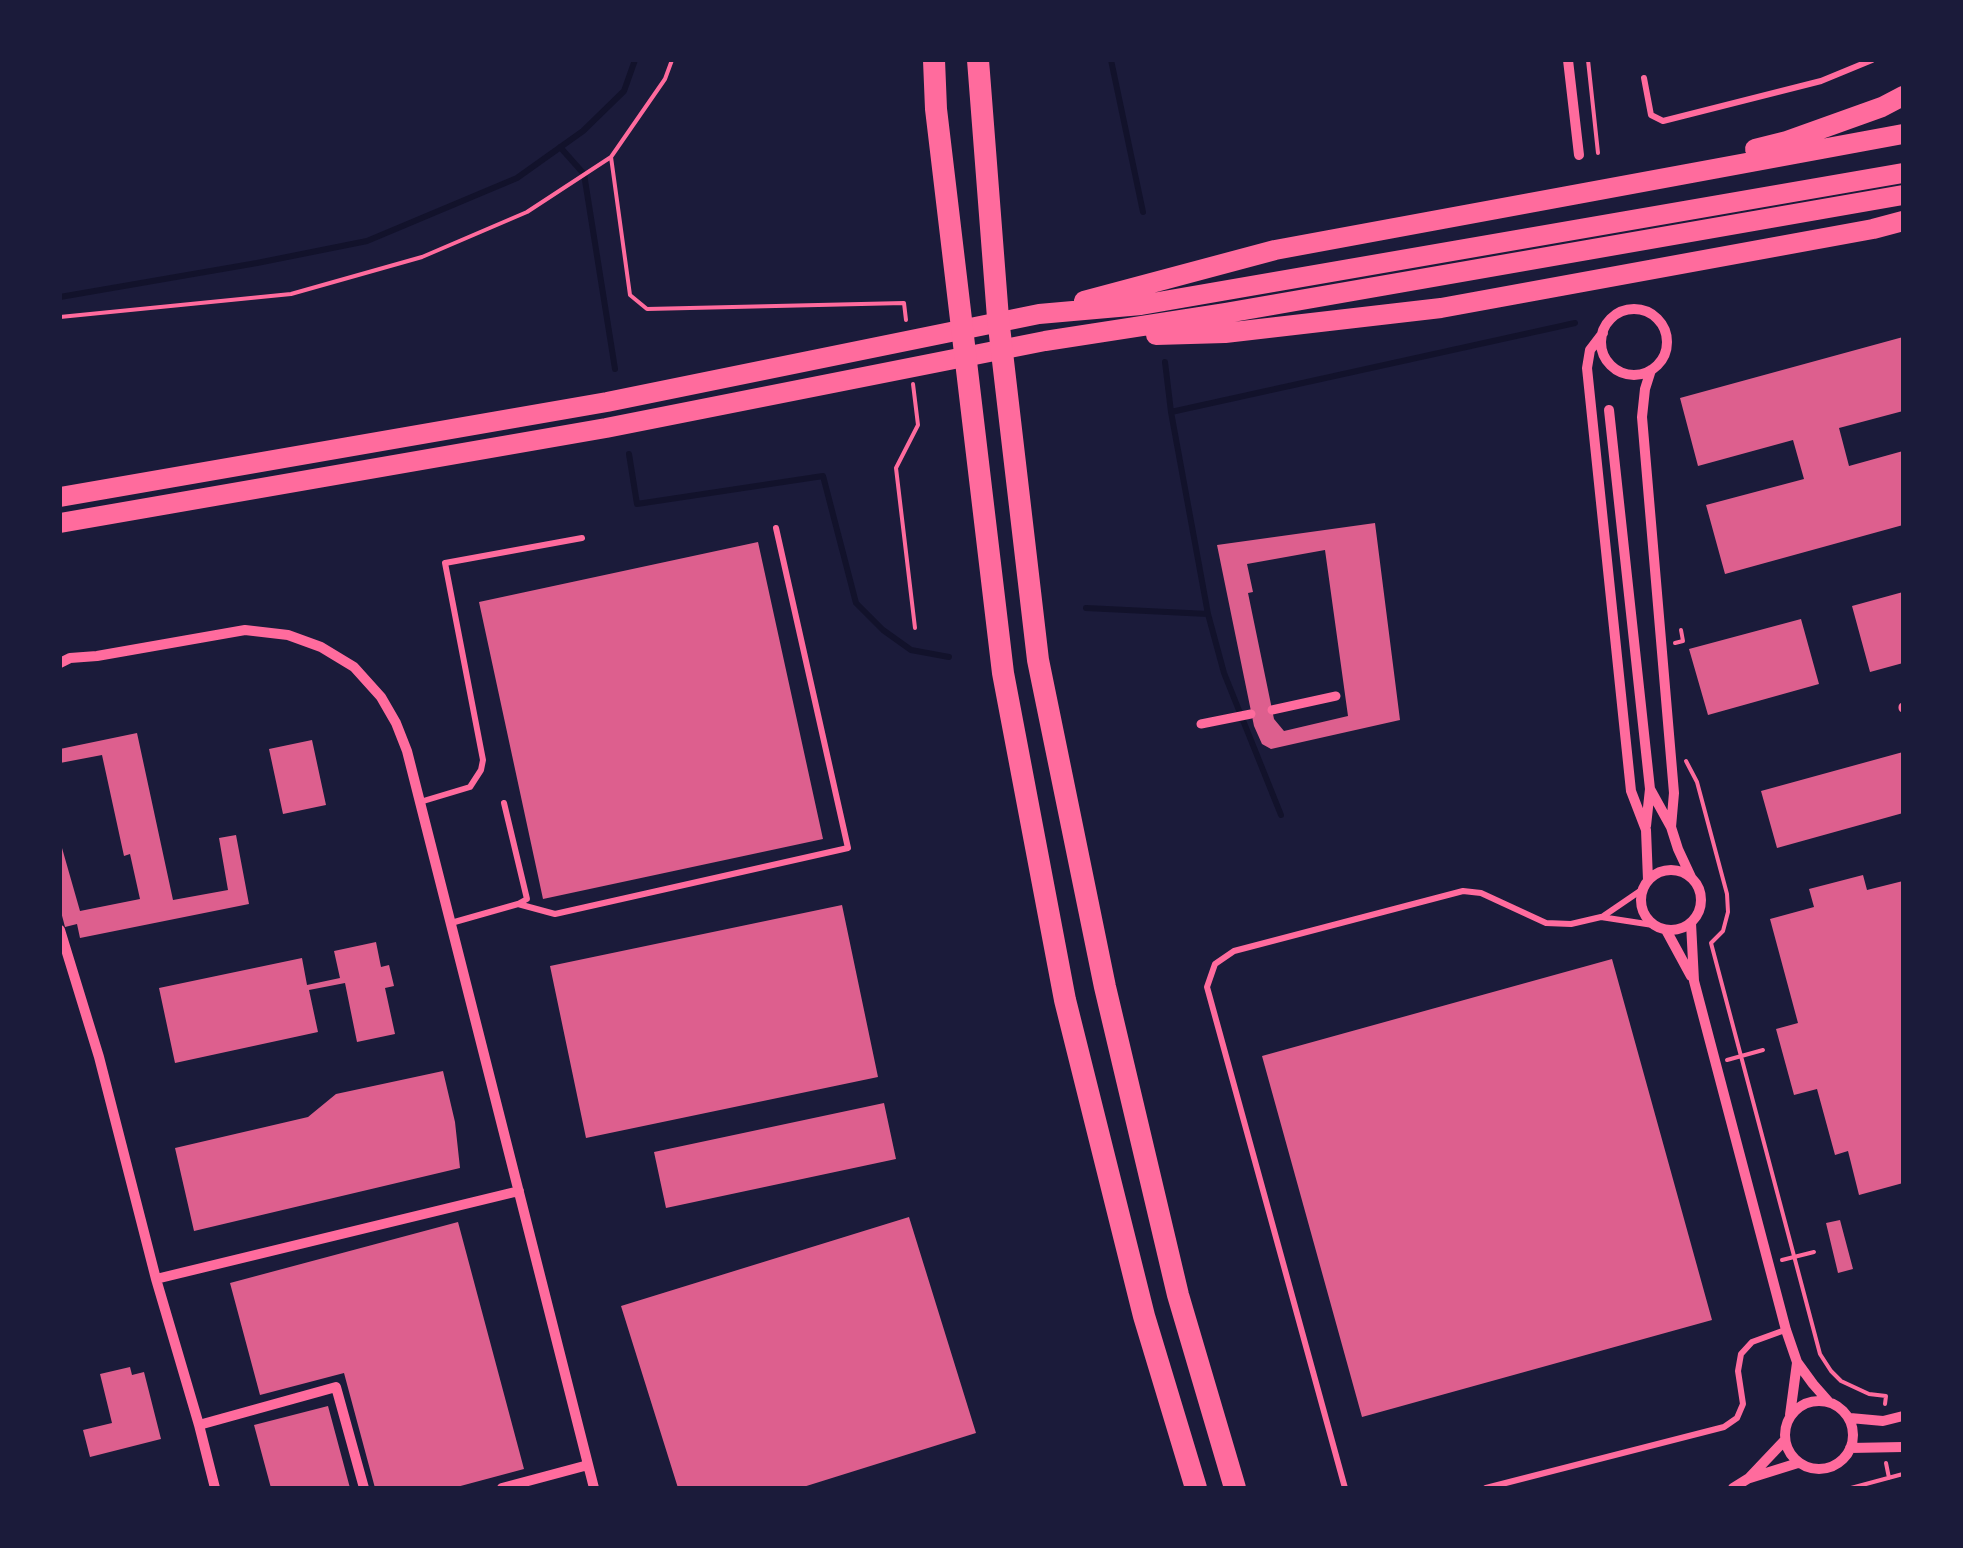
<!DOCTYPE html>
<html>
<head>
<meta charset="utf-8">
<style>
  body { margin:0 }
  #map { position:relative; width:1963px; height:1548px; overflow:hidden; background:#1b1b3a; font-family:"Roboto Condensed",sans-serif }
  canvas { display:block }
  .frame { position:absolute; inset:0; border:62px solid #1b1b3a; pointer-events:none }
</style>
</head>
<body>
<div id="map">
<canvas width="1963" height="1548"></canvas>
<div class="frame"></div>
</div>
<script>
const ctx = document.querySelector('canvas').getContext('2d');
ctx.lineJoin = 'round';
const toPath = rows => new Path2D(rows.map(r => 'M' + r).join(''));
function strokePath(path, color, width, dash) { ctx.strokeStyle = color; ctx.lineWidth = width; ctx.lineCap = dash ? 'butt' : 'round'; ctx.setLineDash(dash || []); ctx.stroke(path); }
function paint(path, color) { ctx.fillStyle = color; ctx.fill(path, 'evenodd'); }
const stream = toPath([
  [1111,60,1143,212],
  [560,147,584,174,615,369],
  [60,297,257,263,367,241,517,178,583,131,624,91,635,60],
  [1165,362,1171,412,1575,323],
  [1171,412,1208,614],
  [629,454,637,504,823,476,856,603,883,630,911,650,949,657],
  [1086,608,1208,614,1224,673,1281,815]
]);
const building = toPath([
  [1903,337,1903,411,1839,428,1849,466,1903,451,1903,525,1725,574,1706,505,1804,479,1793,440,1698,466,1680,398],
  [1375,523,1400,720,1271,749,1262,744,1254,726,1217,545],
  [1325,550,1348,716,1284,731,1274,719,1248,593,1253,592,1247,564],
  [758,542,823,839,543,899,479,602],
  [1903,592,1903,663,1870,672,1852,606],
  [1801,619,1819,684,1708,715,1689,649],
  [137,733,173,900,228,890,219,838,236,835,249,904,80,938,77,924,65,927,60,908,60,841,80,911,140,899,130,854,124,856,102,755,60,763,60,749],
  [312,740,326,805,283,814,269,749],
  [1903,752,1903,813,1777,848,1761,791],
  [1863,875,1867,890,1903,881,1903,1183,1859,1195,1848,1151,1835,1155,1817,1089,1794,1095,1776,1029,1798,1023,1770,919,1814,907,1809,889],
  [842,905,878,1077,586,1138,550,966],
  [376,942,381,967,389,965,394,986,385,988,395,1034,357,1042,345,983,309,990,318,1032,175,1063,159,988,302,958,307,985,340,978,334,951],
  [1612,959,1712,1320,1362,1417,1262,1056],
  [443,1071,455,1122,460,1168,194,1231,175,1148,308,1117,336,1094],
  [884,1103,896,1159,666,1208,654,1152],
  [909,1217,976,1433,800,1488,678,1488,621,1306],
  [1840,1220,1853,1269,1838,1273,1826,1223],
  [458,1222,524,1469,453,1488,375,1488,344,1373,260,1395,230,1283],
  [130,1367,132,1375,144,1372,161,1439,90,1457,83,1430,112,1423,100,1374],
  [328,1406,350,1488,271,1488,254,1425]
]);
const path = toPath([
  [1588,60,1598,153],
  [611,157,630,295,647,309,904,303,906,320],
  [60,317,291,294,422,257,527,212,611,157,665,79,672,60],
  [913,384,918,425,896,468,915,628],
  [1675,643,1683,641,1681,630],
  [1686,761,1697,782,1727,894,1728,912,1723,931,1711,943,1820,1354,1831,1371,1841,1381,1869,1394,1886,1396,1885,1404],
  [1727,1060,1763,1050],
  [1782,1260,1814,1252],
  [1886,1463,1889,1478],
  [1851,1488,1903,1474]
]);
const service = toPath([
  [1644,78,1651,115,1663,121,1821,81,1872,60],
  [420,802,470,787,481,770,483,760,445,563,582,538],
  [504,803,527,899,518,904],
  [1602,917,1643,889],
  [451,923,518,904,555,914,848,848,776,528],
  [1345,1488,1207,987,1215,964,1234,951,1463,891,1481,893,1546,923,1571,924,1601,917,1653,925],
  [1486,1488,1724,1427,1737,1418,1743,1404,1738,1371,1741,1354,1752,1342,1785,1330]
]);
const pedestrian = toPath([
  [1903,707,1903,708],
  [1272,710,1336,696],
  [1201,724,1251,714]
]);
const minor = toPath([
  [1568,60,1579,155],
  '1601 342a33 33 0 1 1 66 0a33 33 0 1 1-66 0Z',
  [1603,333,1590,350,1587,368,1631,791,1646,830,1648,880],
  [1651,370,1645,389,1642,417,1674,793,1671,827],
  [1609,410,1650,789,1646,826],
  [60,663,70,658,97,656,245,630,288,635,321,647,354,667,381,697,396,723,407,751,594,1488],
  [1650,789,1671,827,1678,849,1691,877],
  '1641 900a30 30 0 1 1 60 0a30 30 0 1 1-60 0Z',
  [1691,923,1694,981,1786,1330,1797,1362,1813,1384,1828,1401],
  [60,930,99,1057,156,1279,199,1425,215,1488],
  [1666,930,1691,976],
  [156,1279,519,1191],
  '1785 1435a34 34 0 1 1 68 0a34 34 0 1 1-68 0Z',
  [1790,1415,1797,1363],
  [1850,1418,1883,1421,1903,1416],
  [199,1425,336,1387,364,1488],
  [1850,1448,1903,1447],
  [1750,1478,1798,1463],
  [502,1488,588,1465],
  [1733,1488,1749,1478,1785,1440]
]);
const trunk = toPath([
  [1755,149,1787,141,1882,107,1903,96],
  [1084,301,1275,250,1903,134],
  [1156,335,1225,333,1441,308,1873,229,1903,221],
  [60,497,607,402,1039,314,1141,305,1903,173],
  [60,523,606,428,1045,341,1226,313,1903,195]
]);
const motorway = toPath([
  [934,60,936,109,1003,673,1065,1000,1144,1316,1196,1488],
  [978,60,998,318,1038,660,1105,987,1178,1295,1235,1488]
]);
strokePath(stream, '#12122b', 6);
paint(building, '#dd5f8e');
strokePath(path, '#ff6b9d', 4);
strokePath(service, '#ff6b9d', 6);
strokePath(pedestrian, '#ff6b9d', 9);
strokePath(minor, '#ff6b9d', 10);
strokePath(trunk, '#ff6b9d', 20);
strokePath(motorway, '#ff6b9d', 22);
</script>
</body>
</html>
